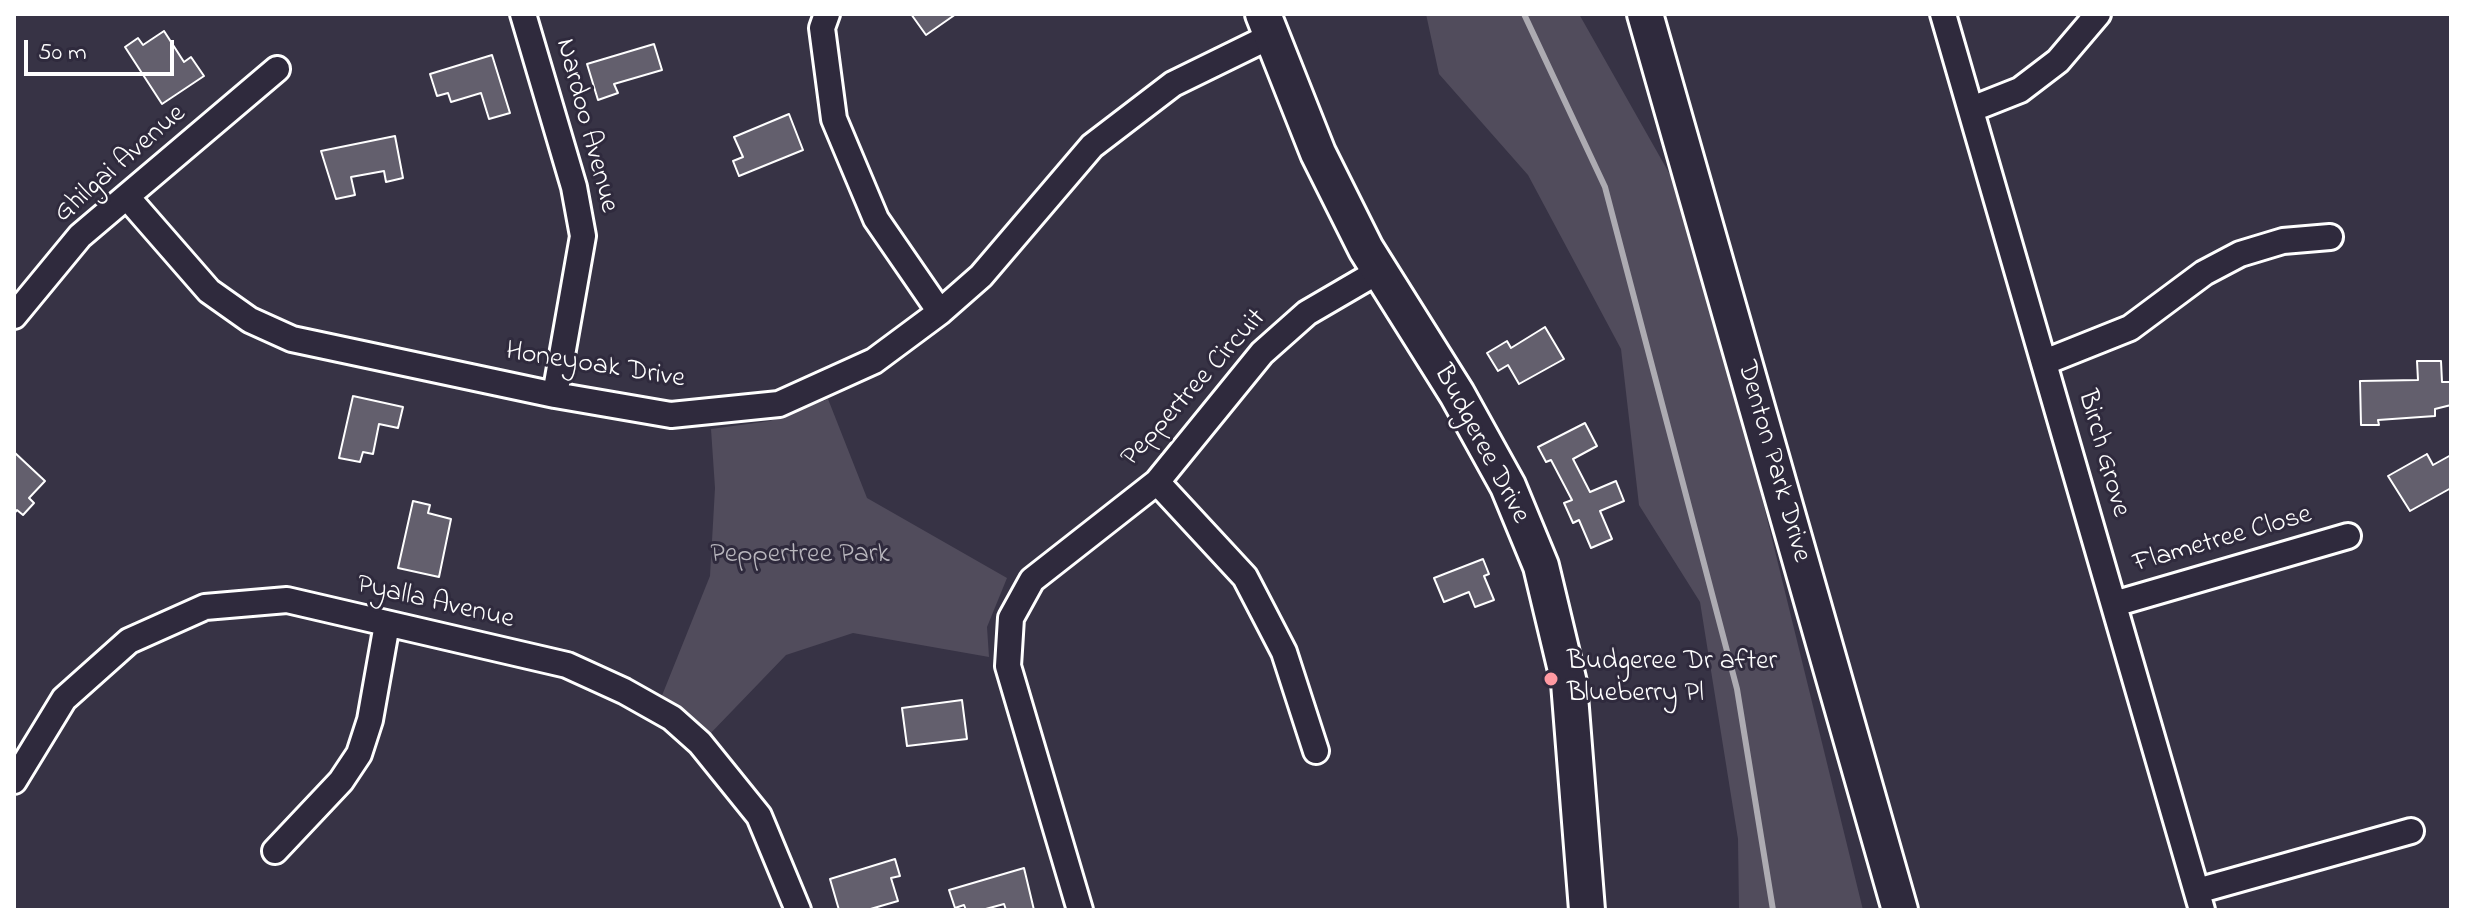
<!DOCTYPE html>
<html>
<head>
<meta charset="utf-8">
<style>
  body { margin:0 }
  #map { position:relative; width:2465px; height:924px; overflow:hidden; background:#373345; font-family:"Indie Flower",sans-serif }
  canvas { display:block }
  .frame { position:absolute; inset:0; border:16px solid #fff; pointer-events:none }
  .scale { position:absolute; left:24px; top:40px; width:150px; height:36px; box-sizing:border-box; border:4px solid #fff; border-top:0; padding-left:10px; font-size:24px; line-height:28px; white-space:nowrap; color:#fff; -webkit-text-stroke:6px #2f2a3d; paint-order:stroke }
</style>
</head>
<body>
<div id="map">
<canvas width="2465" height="924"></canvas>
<div class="frame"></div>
<div class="scale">50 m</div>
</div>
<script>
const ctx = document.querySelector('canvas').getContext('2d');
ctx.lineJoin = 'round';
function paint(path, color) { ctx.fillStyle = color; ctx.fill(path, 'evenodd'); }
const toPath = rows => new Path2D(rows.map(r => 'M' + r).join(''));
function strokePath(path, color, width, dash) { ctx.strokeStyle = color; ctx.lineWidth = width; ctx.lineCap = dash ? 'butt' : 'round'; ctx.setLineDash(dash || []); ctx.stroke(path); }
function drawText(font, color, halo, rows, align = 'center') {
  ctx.font = font + ' "Indie Flower",sans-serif'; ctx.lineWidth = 6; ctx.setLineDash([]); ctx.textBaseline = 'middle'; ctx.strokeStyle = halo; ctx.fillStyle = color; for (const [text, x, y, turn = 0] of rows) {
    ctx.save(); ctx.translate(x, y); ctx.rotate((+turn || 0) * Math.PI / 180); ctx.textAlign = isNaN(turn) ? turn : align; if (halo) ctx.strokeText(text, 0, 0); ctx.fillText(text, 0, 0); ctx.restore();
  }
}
const green = toPath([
  [1426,14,1579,14,1681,194,1736,392,1863,910,1739,910,1738,839,1700,602,1639,505,1621,349,1528,175,1439,74],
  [828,399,867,498,1007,578,987,627,989,657,853,633,786,655,707,737,661,698,710,576,715,488,711,429,770,421]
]);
const stream = toPath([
  [1524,14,1605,187,1737,689,1773,910]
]);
const building = toPath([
  [911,14,956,14,926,35,911,14],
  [164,31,184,62,191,57,204,76,162,104,125,47,138,38,143,45,164,31],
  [654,44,662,70,614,84,618,93,598,100,587,64,654,44],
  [492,55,510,113,489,119,481,93,451,102,448,93,437,96,430,74,492,55],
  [789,114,803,150,739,176,733,161,743,157,734,137,789,114],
  [395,136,403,178,386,182,384,171,351,177,355,195,336,199,321,151,395,136],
  [1545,327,1564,359,1519,384,1508,365,1498,371,1487,353,1507,341,1511,348,1545,327],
  [2417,361,2441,361,2442,382,2451,382,2451,405,2435,409,2435,416,2378,420,2379,425,2361,425,2360,381,2418,380,2417,361],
  [353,396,403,407,398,428,379,424,373,454,363,452,360,462,339,458,353,396],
  [1585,423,1597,446,1573,459,1590,492,1616,481,1624,501,1600,511,1612,539,1591,548,1579,520,1573,523,1564,503,1572,500,1551,460,1546,462,1538,447,1585,423],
  [14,452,45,481,29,498,34,503,23,515,17,510,14,514,14,452],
  [2427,454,2433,465,2451,455,2451,488,2410,511,2388,476,2427,454],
  [413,501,430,505,428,513,451,519,439,577,398,568,413,501],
  [1483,559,1489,574,1484,576,1494,600,1475,607,1469,592,1444,602,1434,578,1483,559],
  [962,700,967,739,907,746,902,708,962,700],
  [895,859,900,876,891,878,898,901,867,910,839,910,830,879,895,859],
  [1024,868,1034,910,1006,910,1004,904,982,910,966,910,964,905,955,908,949,890,1024,868]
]);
const street = toPath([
  [523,14,574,187,583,236,555,395],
  [827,14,822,28,834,119,876,219,940,312],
  [1943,14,2202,910],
  [1972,109,2020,90,2058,61,2098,14],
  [127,197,209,291,250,320,292,339,555,395,671,415,779,404,874,361,940,312,981,276,1092,146,1173,84,1271,36],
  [14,316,80,236,277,69],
  [2045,362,2130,328,2204,273,2240,254,2283,241,2330,237],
  [1157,482,1245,577,1284,652,1316,751],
  [2114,604,2348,536],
  [14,781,64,699,129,641,205,607,287,600,567,665,624,691,672,718,700,743,759,816,798,910],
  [275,851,341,781,359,754,370,720,387,624],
  [2197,891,2411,831],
  [1080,910,1008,666,1011,618,1032,580,1157,482,1262,353,1307,313,1379,271]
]);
const secondary = toPath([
  [1263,14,1318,153,1366,249,1457,394,1508,486,1541,566,1569,683,1587,910],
  [1645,14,1900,910]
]);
const markers = [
  [1551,679,8,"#ff9aa2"]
];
const streetNames = [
  ["Nardoo Avenue",585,126,75],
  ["Ghilgai Avenue",121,165,-41],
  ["Honeyoak Drive",595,367,9],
  ["Peppertree Circuit",1195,389,-48],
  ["Budgeree Drive",1480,445,62],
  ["Birch Grove",2102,454,74],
  ["Denton Park Drive",1772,462,74],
  ["Flametree Close",2223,541,-16],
  ["Pyalla Avenue",435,604,13]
];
const parkNames = [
  ["Peppertree Park",800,556]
];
const poiNames = [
  ["Budgeree Dr after",1567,663],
  ["Blueberry Pl",1567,695]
];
paint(green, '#514c5c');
strokePath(stream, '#adabb2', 6);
paint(building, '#635f6d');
strokePath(building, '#fff', 2);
strokePath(street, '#fff', 30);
strokePath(secondary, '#fff', 40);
strokePath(street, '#2f2a3d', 24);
strokePath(secondary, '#2f2a3d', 34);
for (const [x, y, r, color] of markers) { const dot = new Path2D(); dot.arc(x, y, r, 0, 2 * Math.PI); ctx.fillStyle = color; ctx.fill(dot); strokePath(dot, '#2f2a3d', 3); }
drawText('28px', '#fff', '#2f2a3d', streetNames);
drawText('28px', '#b9b7be', '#2f2a3d', parkNames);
drawText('28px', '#fff', '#2f2a3d', poiNames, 'left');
</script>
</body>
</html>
